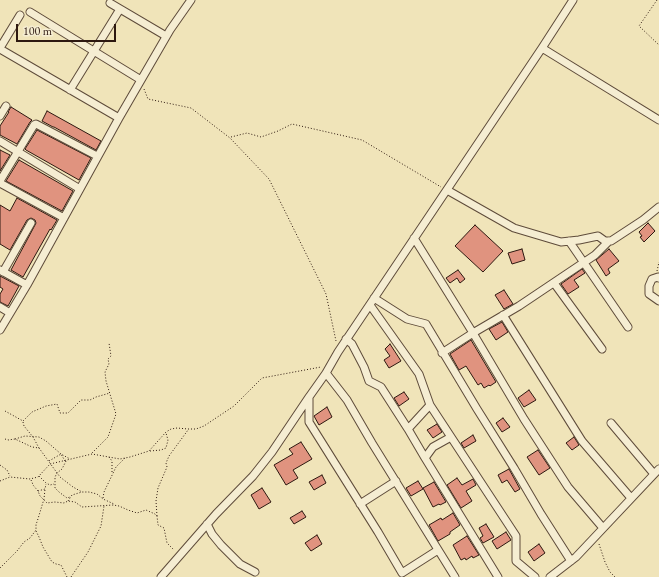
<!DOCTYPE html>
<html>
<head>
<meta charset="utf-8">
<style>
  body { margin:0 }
  #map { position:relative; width:659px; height:577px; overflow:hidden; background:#f0e4b9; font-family:"EB Garamond",serif }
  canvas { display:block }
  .scale { position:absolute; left:16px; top:24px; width:100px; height:18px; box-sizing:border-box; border:2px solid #2d1810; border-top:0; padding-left:5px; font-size:12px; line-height:14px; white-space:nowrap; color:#2d1810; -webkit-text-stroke:3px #f5edd2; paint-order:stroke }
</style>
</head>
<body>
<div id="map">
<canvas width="659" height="577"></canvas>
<div class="scale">100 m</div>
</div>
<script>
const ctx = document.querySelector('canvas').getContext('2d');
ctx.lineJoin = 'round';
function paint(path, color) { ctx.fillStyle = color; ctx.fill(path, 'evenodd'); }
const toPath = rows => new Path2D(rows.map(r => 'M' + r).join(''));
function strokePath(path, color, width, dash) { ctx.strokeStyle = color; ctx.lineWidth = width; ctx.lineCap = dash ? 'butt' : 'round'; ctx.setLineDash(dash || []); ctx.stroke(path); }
const building = toPath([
  [11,107,32,120,30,122,17,144,0,135,0,126,9,112,8,112,11,107],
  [47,111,101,141,96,150,54,127,53,127,42,121,47,111],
  [37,130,91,158,79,180,26,150,25,149,37,130],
  [0,150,10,155,0,171,0,150],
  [19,160,73,191,62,211,6,181,19,160],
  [17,198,57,220,51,230,50,229,23,277,11,270,35,225,36,223,35,220,31,218,27,220,10,250,0,244,0,205,10,211,17,198],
  [648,223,655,231,644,242,640,237,642,236,639,232,648,223],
  [475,225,503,251,483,272,455,246,475,225],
  [522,249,525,260,512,264,508,253,522,249],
  [609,249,619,261,608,269,610,273,606,276,596,260,609,249],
  [582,269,585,273,574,280,579,287,568,294,561,284,582,269],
  [458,270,465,279,460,283,457,278,450,283,446,278,458,270],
  [0,276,19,286,8,306,0,302,0,294,3,289,0,287,0,276],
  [504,290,513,304,504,309,495,295,504,290],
  [502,322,508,332,496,340,489,329,502,322],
  [471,340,496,382,490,386,489,385,484,388,481,383,478,385,466,366,459,370,450,354,471,340],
  [390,344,401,361,389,368,384,360,390,356,385,349,390,344],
  [529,390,536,400,524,407,518,398,529,390],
  [404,392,409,399,399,406,394,398,404,392],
  [327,407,332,417,319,425,314,416,327,407],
  [503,418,510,427,502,432,496,423,503,418],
  [437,424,442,432,433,438,427,430,437,424],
  [473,435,476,441,464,448,461,443,473,435],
  [574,437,579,445,572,450,566,443,574,437],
  [301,442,312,459,293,470,298,478,286,485,274,465,293,454,289,449,301,442],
  [538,450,550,468,539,475,527,457,538,450],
  [509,469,520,489,515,492,507,480,502,483,498,475,509,469],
  [322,475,326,483,314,490,309,482,322,475],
  [457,478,462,485,473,479,476,485,466,491,472,501,461,508,447,485,457,478],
  [418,481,423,489,411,496,406,488,418,481],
  [434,482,446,502,440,505,439,504,433,507,423,488,434,482],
  [262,488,271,502,259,509,251,495,262,488],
  [302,511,306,517,294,524,290,518,302,511],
  [453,513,460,525,450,532,450,534,438,541,429,525,441,518,442,520,453,513],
  [486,524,494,537,483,543,480,538,483,536,479,528,486,524],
  [506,532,511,540,497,549,492,541,506,532],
  [317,535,322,544,311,551,305,543,317,535],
  [467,536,479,555,473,558,472,556,466,560,465,558,461,560,453,545,467,536],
  [539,544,545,553,534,561,528,552,539,544]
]);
const path = toPath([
  [657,0,639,26,659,45],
  [144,89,148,99,191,108,230,138,269,179,326,294,336,341],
  [231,137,247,133,261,137,278,131,292,124,362,140,441,187],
  [657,271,659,262],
  [5,411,23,421,32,412,46,406,57,404,60,413,68,413,81,400,90,400,96,397,110,393],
  [23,422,24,426,33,437,39,448],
  [5,439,8,440,15,439,32,447,39,448,60,477,73,487,82,492],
  [15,439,25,436,39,437,46,441,61,454,70,459],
  [150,451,161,450,166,448,168,440,166,433],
  [92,453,108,437,116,414,106,381,105,372,109,364,108,359,111,356,109,343],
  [109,457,112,461,112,473],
  [49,461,61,454,65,461],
  [66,461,62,469,57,473,55,477,55,488,59,492,67,498,70,497],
  [0,465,7,470,10,476],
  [39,476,46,483,50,485,54,484],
  [31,480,32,482,33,485,38,491,40,496,47,503,55,502,64,503,68,501,75,502,82,507,113,505,119,506,128,510,137,513,146,510,155,514,157,516,158,525,164,528,167,543,174,550],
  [0,481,10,477,30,479,38,477,50,464,92,454,120,459,130,457,149,451,166,432,171,429,177,428,188,429,196,429,204,426,234,406,262,378,321,367],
  [38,491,45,489,46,484],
  [103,498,104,492,116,467,125,458],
  [68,501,72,495,82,492,89,492,97,494,103,499,114,504],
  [157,516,156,501,158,488,167,467,166,463,169,456,188,430],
  [36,531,39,537,43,547,52,562,56,564,61,565,67,577],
  [599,544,605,562,610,572,615,577],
  [0,568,17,551,24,542,30,538,36,530,36,524,37,522,44,499,45,489],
  [71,577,88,552,101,526,104,506]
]);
const minor = toPath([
  [110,3,166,36],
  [30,12,141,80],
  [0,48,20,15],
  [542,48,659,120],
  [0,49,119,118],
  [70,90,120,9],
  [0,116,6,106],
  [0,141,80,189],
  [0,181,34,125,36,124,97,156],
  [0,183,64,218],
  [447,190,514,228,561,242,579,240,598,236,605,241,611,241,643,220,659,207],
  [414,238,473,333,524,419,568,487,603,528],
  [569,241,628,327],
  [0,270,27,285],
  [3,272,31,223],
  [659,278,658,277,652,279,649,286,649,294,659,301],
  [554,283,602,349],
  [374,298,407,319,426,324,477,409,514,468,541,514,571,561],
  [370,305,419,374,430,405,516,536,516,561,535,577],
  [0,307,10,313],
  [503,315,582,441,631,498],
  [0,330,27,285,119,118,170,30,191,0],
  [346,339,352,344,364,367,369,381,381,387,408,429],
  [442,353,473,333,519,306,595,255,609,241],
  [326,373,347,400,372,443,455,577],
  [309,397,309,422,378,532,402,573,438,550],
  [611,423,654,474],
  [451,437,433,447,425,458,498,577],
  [425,458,408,429,430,405],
  [360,504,396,481],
  [207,524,212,534,221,545,240,564,255,572],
  [161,577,216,514,253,476,272,452,309,397,326,373,338,352,542,48,573,0],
  [550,577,576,557,659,469]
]);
paint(building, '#e0937f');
strokePath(building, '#2d1810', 1);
strokePath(minor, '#5e4b3a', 9);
strokePath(path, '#2d1810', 1, [1, 2]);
strokePath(minor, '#f5edd2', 7);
</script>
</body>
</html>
